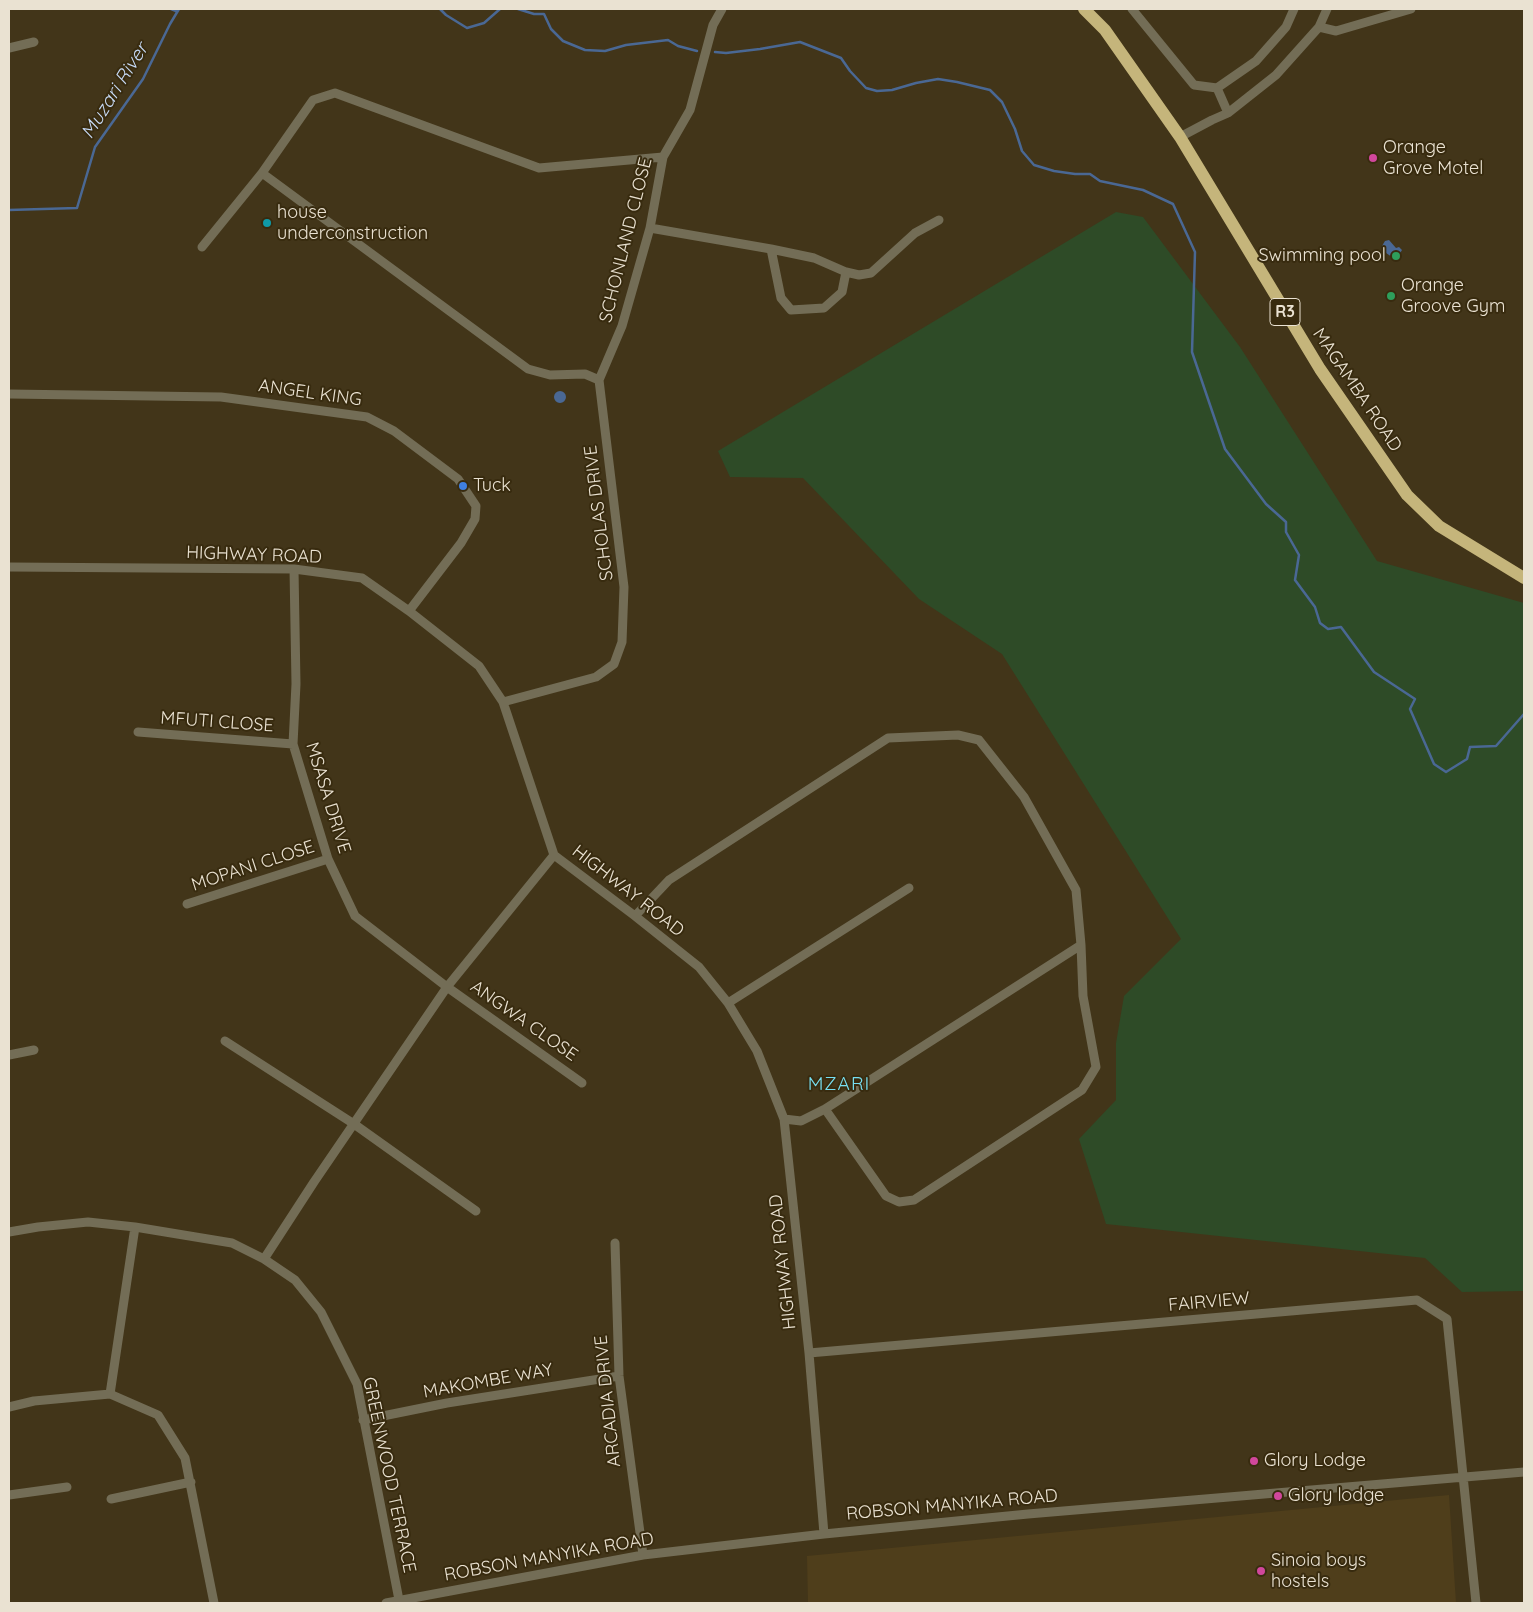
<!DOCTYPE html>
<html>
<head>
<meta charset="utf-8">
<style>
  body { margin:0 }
  #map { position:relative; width:1533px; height:1612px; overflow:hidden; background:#423519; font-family:Quicksand,sans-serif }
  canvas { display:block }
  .frame { position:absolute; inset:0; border:10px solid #eae2d2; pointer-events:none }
</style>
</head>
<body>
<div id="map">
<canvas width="1533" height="1612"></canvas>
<div class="frame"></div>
</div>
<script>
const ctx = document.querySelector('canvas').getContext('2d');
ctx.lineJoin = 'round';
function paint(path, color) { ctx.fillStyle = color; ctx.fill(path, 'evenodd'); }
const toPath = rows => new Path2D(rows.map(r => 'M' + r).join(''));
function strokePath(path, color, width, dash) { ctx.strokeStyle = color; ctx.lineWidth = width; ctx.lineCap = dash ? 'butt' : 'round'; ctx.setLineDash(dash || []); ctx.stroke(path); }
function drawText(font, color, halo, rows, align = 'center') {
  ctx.font = font + ' Quicksand,sans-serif'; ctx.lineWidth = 4; ctx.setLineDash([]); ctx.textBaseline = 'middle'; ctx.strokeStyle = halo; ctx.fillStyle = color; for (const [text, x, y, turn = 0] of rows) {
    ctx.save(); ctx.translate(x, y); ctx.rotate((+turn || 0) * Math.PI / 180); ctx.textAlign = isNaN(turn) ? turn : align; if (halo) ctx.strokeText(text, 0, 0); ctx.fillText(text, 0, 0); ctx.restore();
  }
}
const built = toPath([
  [1449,1495,1456,1603,808,1603,807,1556]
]);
const green = toPath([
  [1116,212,1143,217,1240,347,1377,561,1524,603,1524,1291,1462,1292,1425,1258,1106,1224,1079,1139,1116,1100,1116,1043,1124,996,1181,939,1002,654,919,599,803,478,730,477,718,451]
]);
const water = toPath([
  [1389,240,1396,248,1399,247,1402,250,1397,258,1392,257,1386,253,1382,246,1385,241],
  '554 397a6 6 0 1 1 12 0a6 6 0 1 1-12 0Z'
]);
const stream = toPath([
  [171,9,176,11],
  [440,9,446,15,467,28,484,23,500,9],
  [518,9,534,14,544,14,551,29,563,41,585,50,605,51,626,45,668,40,678,46,697,51],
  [715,52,726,53,760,49,800,42,841,58,850,71,866,88,877,91,892,90,916,83,938,79,957,82,990,90,1002,102,1015,129,1022,151,1034,165,1054,171,1075,174,1090,174,1100,181,1143,190,1173,204,1195,252,1192,352,1225,449,1266,504,1286,522,1286,532,1299,555,1295,580,1315,607,1320,623,1328,629,1341,627,1374,672,1415,699,1410,709,1434,764,1446,772,1467,759,1470,747,1496,746,1524,714],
  [9,210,77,208,95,147,143,79,170,24,179,9]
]);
const minor = toPath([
  [1132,9,1194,85,1217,88,1228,113],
  [1319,27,1336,31,1411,9],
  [9,48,34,42],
  [1217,88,1256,61,1286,27,1294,9],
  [1180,137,1212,120,1228,113,1276,75,1319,27,1327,9],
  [262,173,313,100,335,93,539,168,663,157],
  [650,228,771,249,814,258,846,272,842,292,824,308,791,310,781,298,771,249],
  [202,247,262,173,528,369,550,375,585,374,599,380,622,326,650,228,663,157,690,110,713,25,722,9],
  [846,272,859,275,871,273,915,233,939,220],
  [9,394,221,397,367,417,394,431,458,479,476,506,475,519,461,543,409,611],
  [9,567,294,569,362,578,409,611,479,666,503,702,554,855,635,916,699,967,728,1003,757,1051,784,1119,809,1353,824,1534],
  [294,569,296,684,293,744,328,859,355,916,447,987,582,1083],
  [503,702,596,677,614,664,622,642,624,587,599,380],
  [138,732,293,744],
  [187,904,328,859],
  [635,916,669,880,888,738,958,735,979,740,1024,797,1076,890,1081,945,825,1109,801,1121,784,1119],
  [728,1003,909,888],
  [225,1041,354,1124,476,1211],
  [9,1055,34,1050],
  [825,1109,886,1196,899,1202,914,1200,1082,1090,1096,1067,1083,996,1081,945],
  [9,1232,38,1227,88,1222,135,1227,232,1243,264,1259,295,1280,321,1312,357,1384,399,1600],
  [615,1243,619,1376,643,1555],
  [264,1259,314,1182,447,987,554,855],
  [809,1353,1417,1300,1447,1319,1476,1603],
  [110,1394,135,1227],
  [9,1407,34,1401,110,1394,158,1415,185,1458,214,1603],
  [363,1420,447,1403,619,1376],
  [9,1495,67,1487],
  [111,1499,191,1482],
  [386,1603,643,1555,824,1534,1028,1514,1524,1472]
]);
const highway = toPath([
  [1084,9,1105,30,1180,137,1320,369,1407,495,1439,526,1524,578]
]);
const markers = [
  [1373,158,5,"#d1479c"],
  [267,223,5,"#0f9aa8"],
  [1396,256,5,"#2e9e5b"],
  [1391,296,5,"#2e9e5b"],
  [463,486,5,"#3f7fe0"],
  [1254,1461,5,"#d1479c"],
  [1278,1496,5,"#d1479c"],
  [1261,1571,5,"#d1479c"]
];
const shields = [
  [1285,312,30]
];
const shieldNames = [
  ["R3",1285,312]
];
const poiNames = [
  ["Orange",1383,148],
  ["Grove Motel",1383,169],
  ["house",277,213],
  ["underconstruction",277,234],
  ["Swimming pool",1386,256,"right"],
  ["Orange",1401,286],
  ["Groove Gym",1401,307],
  ["Tuck",473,486],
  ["Glory Lodge",1264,1461],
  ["Glory lodge",1288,1496],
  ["Sinoia boys",1271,1561],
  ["hostels",1271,1582]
];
const streetNames = [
  ["SCHONLAND CLOSE",626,240,-76],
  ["MAGAMBA ROAD",1357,390,56],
  ["ANGEL KING",310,393,8],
  ["SCHOLAS DRIVE",599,513,-97],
  ["HIGHWAY ROAD",254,555,2],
  ["MFUTI CLOSE",217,722,4],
  ["MSASA DRIVE",328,798,73],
  ["MOPANI CLOSE",253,866,-18],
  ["HIGHWAY ROAD",628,891,38],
  ["ANGWA CLOSE",524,1021,35],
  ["HIGHWAY ROAD",783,1262,-96],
  ["FAIRVIEW",1209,1302,-5],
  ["MAKOMBE WAY",488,1381,-10],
  ["ARCADIA DRIVE",608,1401,-96],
  ["GREENWOOD TERRACE",389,1475,78],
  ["ROBSON MANYIKA ROAD",952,1505,-5],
  ["ROBSON MANYIKA ROAD",549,1557,-10]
];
const waterNames = [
  ["Muzari River",115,91,-58]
];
const neighbourhoodNames = [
  ["MZARI",839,1084]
];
paint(built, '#4f3e1b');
paint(green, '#2e4b27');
paint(water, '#4a6894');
strokePath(stream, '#4a6894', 2.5);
strokePath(minor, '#736d56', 9);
strokePath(highway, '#c5b57b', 12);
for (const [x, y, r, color] of markers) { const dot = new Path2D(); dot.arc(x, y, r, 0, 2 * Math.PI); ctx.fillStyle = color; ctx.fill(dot); strokePath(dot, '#382b0f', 2); }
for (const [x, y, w] of shields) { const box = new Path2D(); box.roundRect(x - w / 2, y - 13.5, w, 27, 4); ctx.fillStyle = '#382b0f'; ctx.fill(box); strokePath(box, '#eae2d2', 1); }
drawText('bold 16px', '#eae2d2', null, shieldNames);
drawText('18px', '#eae2d2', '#382b0f', poiNames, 'left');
drawText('18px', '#eae2d2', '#382b0f', streetNames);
drawText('italic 19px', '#c8dbf7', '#382b0f', waterNames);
ctx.letterSpacing = '1px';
drawText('19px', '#77dff2', '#382b0f', neighbourhoodNames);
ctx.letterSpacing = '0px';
</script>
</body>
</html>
